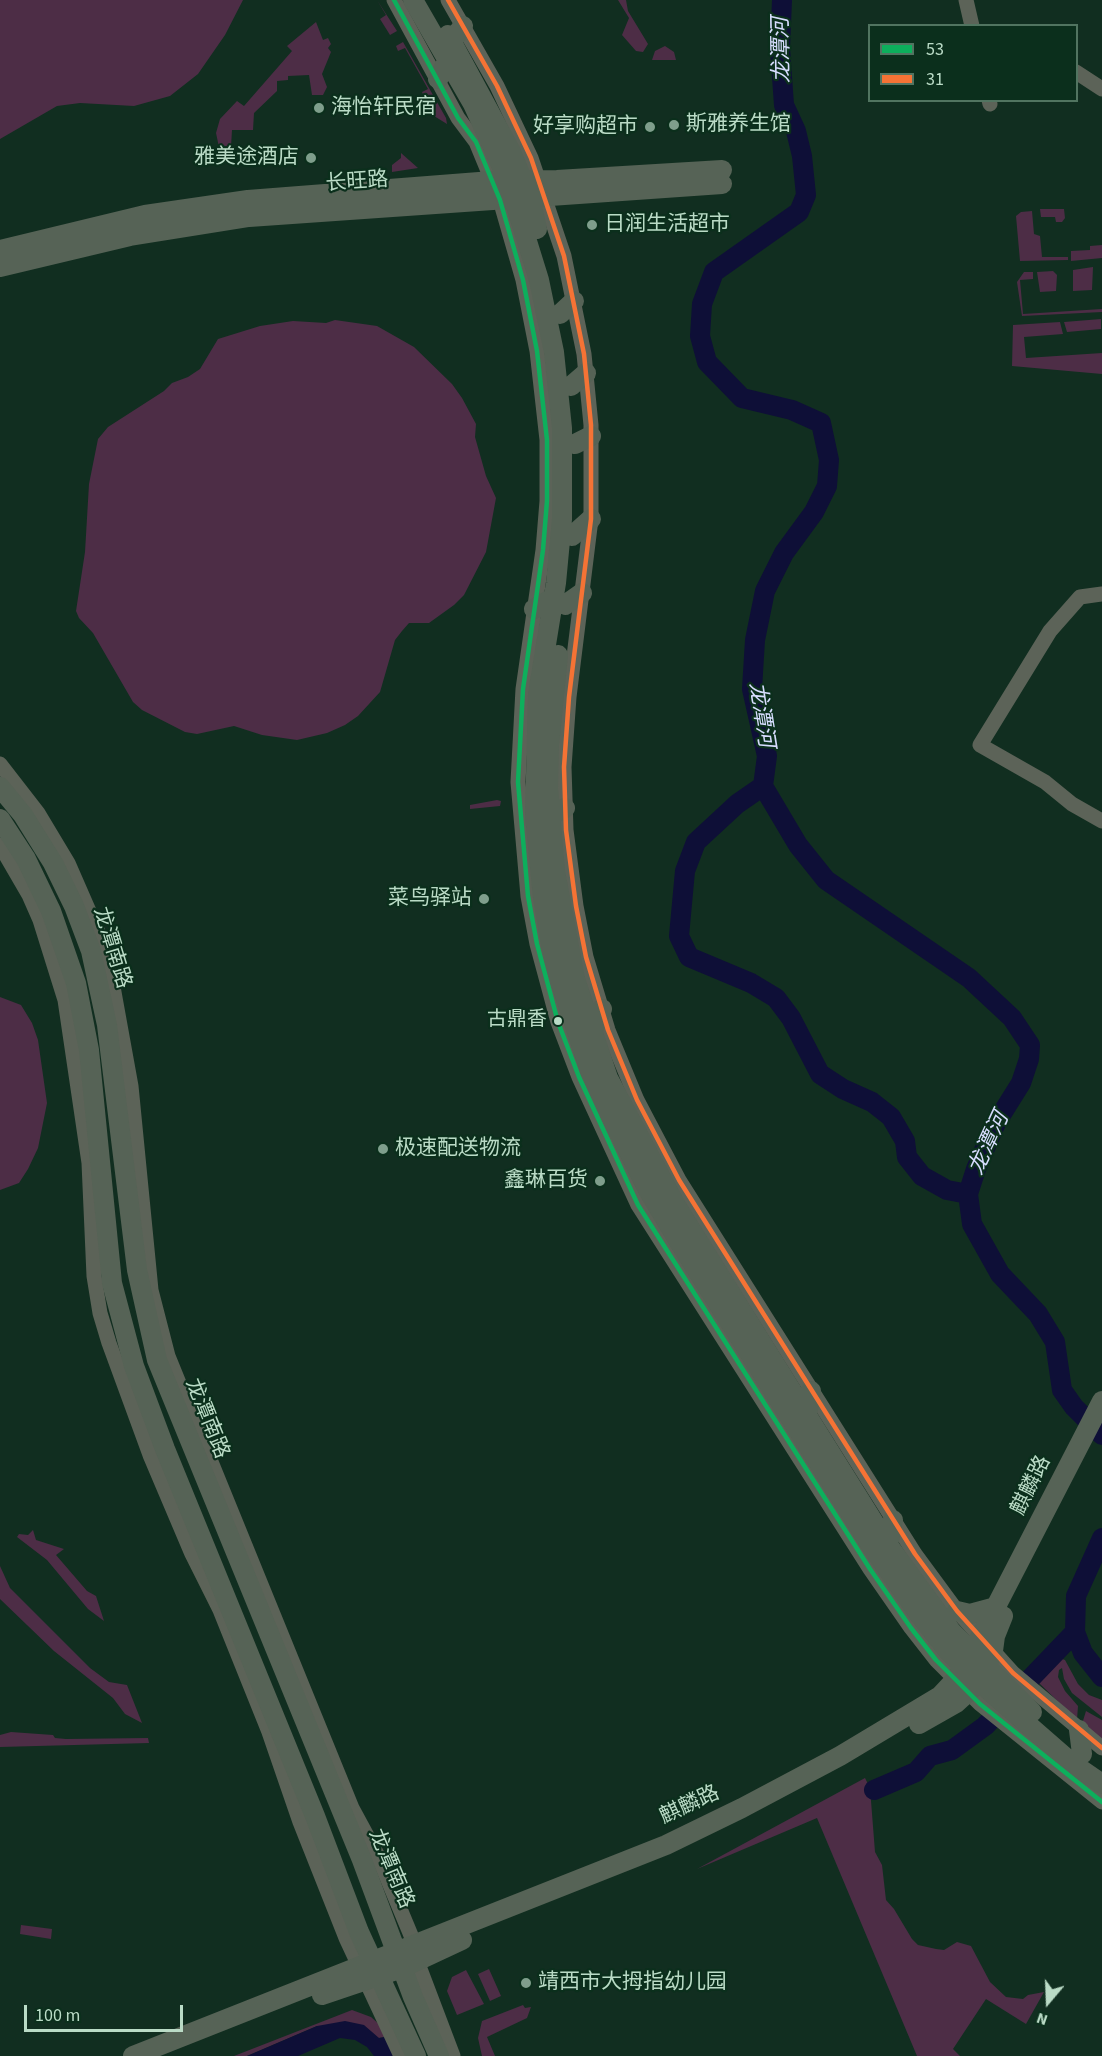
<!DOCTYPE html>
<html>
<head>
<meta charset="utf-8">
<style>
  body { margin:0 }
  #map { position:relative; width:1102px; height:2056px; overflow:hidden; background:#112e20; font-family:"Source Sans 3",sans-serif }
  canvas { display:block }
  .legend { position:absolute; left:868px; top:24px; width:210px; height:78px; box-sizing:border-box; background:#0b2f1c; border:2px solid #517460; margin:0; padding:8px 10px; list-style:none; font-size:18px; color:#badbc6 }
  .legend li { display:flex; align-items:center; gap:12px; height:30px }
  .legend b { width:30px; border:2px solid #517460 }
  .north { position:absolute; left:1018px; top:1972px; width:60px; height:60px; -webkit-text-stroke:4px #0b2f1c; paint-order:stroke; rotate:199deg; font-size:16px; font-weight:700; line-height:24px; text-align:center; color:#badbc6 }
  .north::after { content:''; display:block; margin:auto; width:21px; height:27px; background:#badbc6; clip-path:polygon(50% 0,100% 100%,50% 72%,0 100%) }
  .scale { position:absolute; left:24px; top:2005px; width:159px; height:27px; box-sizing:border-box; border:3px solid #badbc6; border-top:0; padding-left:8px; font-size:18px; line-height:21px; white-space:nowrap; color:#badbc6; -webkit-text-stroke:4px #0b2f1c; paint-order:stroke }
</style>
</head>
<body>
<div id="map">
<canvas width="1102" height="2056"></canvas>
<ul class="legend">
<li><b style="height:8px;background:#0daf5c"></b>53</li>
<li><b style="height:8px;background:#f57335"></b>31</li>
</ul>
<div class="north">N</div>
<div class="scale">100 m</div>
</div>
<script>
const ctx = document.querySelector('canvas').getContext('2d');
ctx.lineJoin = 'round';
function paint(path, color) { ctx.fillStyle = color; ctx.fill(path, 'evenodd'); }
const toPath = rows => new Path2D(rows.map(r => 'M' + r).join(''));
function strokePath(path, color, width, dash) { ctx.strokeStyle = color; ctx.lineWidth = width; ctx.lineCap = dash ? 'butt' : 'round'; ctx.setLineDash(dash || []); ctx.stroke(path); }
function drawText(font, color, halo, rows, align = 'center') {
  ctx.font = font + ' "Source Sans 3","Noto Sans SC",sans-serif'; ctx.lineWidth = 4.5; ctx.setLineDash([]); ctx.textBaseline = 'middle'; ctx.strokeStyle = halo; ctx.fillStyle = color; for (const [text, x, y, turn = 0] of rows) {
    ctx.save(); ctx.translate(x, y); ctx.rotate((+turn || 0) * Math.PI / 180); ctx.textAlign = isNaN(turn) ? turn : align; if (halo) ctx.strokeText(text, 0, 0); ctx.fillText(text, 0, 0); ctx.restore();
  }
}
const green = toPath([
  [0,0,243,0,225,35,198,74,170,96,134,106,80,103,57,106,0,139],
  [377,0,397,31,390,35,380,19,386,15],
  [618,0,626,0,628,11,648,44,643,52,636,51,622,35,629,18],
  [316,22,323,40,328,38,331,44,328,48,331,52,322,74,327,87,323,95,312,95,309,75,288,76,288,80,277,81,277,91,254,113,253,130,232,130,231,147,234,152,220,152,216,133,220,119,237,101,244,106,292,51,287,46],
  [403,42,446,118,447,124,426,111,427,105,422,92,428,89,405,48,398,51,396,46],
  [665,46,674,52,676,60,652,60,655,51],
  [401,153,418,168,392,172,392,165,401,158],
  [1040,209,1064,209,1065,218,1062,222,1056,222,1055,217,1041,217],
  [1032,211,1034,234,1040,236,1042,257,1068,257,1068,260,1020,261,1016,216,1021,212],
  [1102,245,1102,258,1071,261,1071,251,1090,250,1090,246],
  [1093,267,1092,290,1073,291,1073,270],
  [1053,271,1057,275,1056,291,1040,292,1037,272],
  [1024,272,1033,272,1033,279,1020,280,1023,314,1102,309,1102,312,1022,316,1017,282],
  [1101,319,1101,329,1067,332,1064,322],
  [335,320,377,326,414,347,452,384,462,398,476,424,475,437,486,476,496,498,486,552,464,595,454,605,429,623,409,623,402,631,395,640,380,692,358,716,345,725,327,733,297,740,262,735,234,726,197,734,185,732,142,710,133,702,93,633,79,618,76,611,85,552,89,484,98,439,108,427,164,391,172,383,188,377,200,369,218,339,260,326,293,321,326,323],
  [1060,322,1063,334,1024,337,1026,358,1102,353,1102,374,1012,366,1013,325],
  [497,800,501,801,500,806,470,809,470,805],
  [0,997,21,1005,32,1023,38,1040,47,1103,38,1148,28,1169,19,1183,0,1190],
  [33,1530,36,1540,64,1549,56,1555,87,1591,96,1596,104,1621,88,1609,47,1560,17,1537,19,1534,28,1535],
  [0,1566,10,1588,90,1668,109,1682,127,1685,142,1723,125,1714,113,1698,54,1651,0,1599],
  [1059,1658,1065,1660,1078,1684,1089,1695,1102,1700,1102,1717,1072,1693,1064,1679,1062,1668,1059,1670,1058,1677,1065,1691,1078,1706,1077,1720,1039,1683],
  [1086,1711,1102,1720,1102,1741,1082,1724],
  [11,1732,53,1735,55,1738,66,1739,148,1738,149,1743,0,1747,0,1735],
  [865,1778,870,1788,875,1852,882,1865,886,1900,894,1909,912,1939,918,1945,936,1949,944,1950,957,1942,971,1946,990,1982,1006,1997,1023,1999,1028,1995,1044,1992,1026,2024,986,1999,953,2049,960,2056,917,2056,817,1818,697,1869],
  [21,1925,52,1929,51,1939,20,1934],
  [489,1969,501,1996,490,2001,478,1974],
  [466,1970,484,2004,457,2015,447,1991,452,1977],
  [523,2005,525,2008,531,2007,527,2018,487,2037,495,2056,482,2056,478,2038,482,2021],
  [352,2010,371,2017,380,2025,385,2037,379,2038,317,2026,247,2056,234,2056]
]);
const water = toPath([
  [345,2021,364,2025,379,2038,385,2037,393,2056,374,2056,367,2047,355,2040,340,2038,298,2056,247,2056,317,2026]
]);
const river = toPath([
  [782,0,780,48,784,105,796,131,802,156,806,195,799,212,714,272,702,304,700,336,707,362,742,398,792,410,821,423,829,460,827,486,814,512,784,553,765,591,755,640,752,689,767,756,763,786,798,845,826,880,969,978,1012,1018,1030,1045,1029,1059,1021,1083,996,1123,976,1169,968,1194,972,1224,1000,1274,1038,1314,1055,1342,1062,1390,1074,1407,1102,1435],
  [763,786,737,804,696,842,685,871,679,936,689,957,751,983,776,998,791,1018,820,1074,843,1089,872,1102,891,1117,905,1141,907,1157,922,1176,947,1190,968,1194],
  [1102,1538,1076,1596,1075,1632,1083,1653,1102,1677],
  [874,1790,916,1772,930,1756,952,1750,985,1726,1075,1632]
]);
const minor = toPath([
  [394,0,458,118,476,142,500,200,523,280,537,351,547,440,547,501,543,550,523,689,518,782,528,896,537,944,558,1022,579,1077,638,1205,870,1569,911,1628,936,1660,980,1704,1102,1802],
  [448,0,497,86,531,158,564,256,584,354,591,425,591,519,569,697,564,767,566,830,576,906,586,957,608,1030,637,1100,679,1180,915,1554,957,1611,1013,1673,1102,1748],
  [966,0,972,26],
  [1076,72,1102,89],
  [989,100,990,104],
  [1102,594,1080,597,1050,631,980,745,1045,782,1072,804,1102,821],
  [0,764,38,813,68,863,99,934,114,992,131,1086,151,1290,168,1356,352,1808,378,1856,415,1945,417,1961,453,2056],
  [0,845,29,895,40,920,65,1000,89,1163,94,1276,100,1313,109,1343,150,1455,192,1554,220,1610,269,1732,300,1822,346,1938,401,2056]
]);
const major = toPath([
  [413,0,473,104,508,180,539,280,554,352,562,428,562,519,556,583,538,694,535,816,543,897,554,963,594,1083,648,1190,679,1242,870,1544,918,1613,948,1651,979,1682,1073,1764,1102,1784],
  [448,35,511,152,530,198,537,229],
  [452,41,463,26],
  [438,79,448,60],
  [0,250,145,215,248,200,492,181,557,180,722,170],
  [0,267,130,236,249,217,722,184],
  [560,314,574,301],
  [571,386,586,373],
  [575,444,591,436],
  [572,536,591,519],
  [565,605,582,593],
  [534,609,553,598],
  [558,655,549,745,548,788,555,871,575,979,608,1078,675,1204,888,1545,951,1631,1032,1712],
  [0,787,23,815,53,863,74,906,91,951,107,1025,137,1270,157,1360,362,1860,413,1997,439,2056],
  [549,816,565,808],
  [0,819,26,859,51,911,76,983,89,1050,112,1283,134,1366,165,1449,315,1816,359,1932,416,2056],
  [591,1034,602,1009],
  [807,1415,811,1391],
  [888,1545,893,1520],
  [957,1611,970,1614,996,1607],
  [919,1724,956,1703,979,1682,993,1651,995,1636,1003,1616],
  [1079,1730,1082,1754],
  [322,1995,402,1968,462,1940],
  [133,2056,666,1845,742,1808,840,1756,940,1696,955,1680,972,1653,1102,1401]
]);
const bus1 = toPath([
  [394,0,458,118,476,142,500,200,523,280,537,351,547,440,547,501,543,550,523,689,518,782,528,896,537,944,558,1022,579,1077,638,1205,870,1569,911,1628,936,1660,980,1704,1102,1802]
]);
const bus2 = toPath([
  [448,0,497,86,531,158,564,256,584,354,591,425,591,519,569,697,564,767,566,830,576,906,586,957,608,1030,637,1100,679,1180,915,1554,957,1611,1013,1673,1102,1748]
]);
const markers = [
  [319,108,6,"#7f9e8c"],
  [674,125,6,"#7f9e8c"],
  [650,127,6,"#7f9e8c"],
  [311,158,6,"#7f9e8c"],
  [592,225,6,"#7f9e8c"],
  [484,899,6,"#7f9e8c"],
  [558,1021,5,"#badbc6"],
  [383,1149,6,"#7f9e8c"],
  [600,1181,6,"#7f9e8c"],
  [526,1983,6,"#7f9e8c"]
];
const busNames = [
  ["古鼎香",547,1021]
];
const poiNames = [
  ["海怡轩民宿",331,108],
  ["斯雅养生馆",686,125],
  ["好享购超市",638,127,"right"],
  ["雅美途酒店",299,158,"right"],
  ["日润生活超市",604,225],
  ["菜鸟驿站",472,899,"right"],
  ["极速配送物流",395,1149],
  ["鑫琳百货",588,1181,"right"],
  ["靖西市大拇指幼儿园",538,1983]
];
const streetNames = [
  ["长旺路",357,183,-4],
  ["龙潭南路",111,948,73],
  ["龙潭南路",206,1419,68],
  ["麒麟路",1032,1486,-64],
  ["麒麟路",690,1806,-25],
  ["龙潭南路",390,1869,67]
];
const waterNames = [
  ["龙潭河",783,50,-91],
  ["龙潭河",760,715,81],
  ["龙潭河",990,1144,-65]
];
paint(green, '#4d2d46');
paint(water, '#0e0f37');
strokePath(river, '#0e0f37', 20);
strokePath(minor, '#5c6358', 15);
strokePath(major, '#566356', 20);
strokePath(bus1, '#0daf5c', 4.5);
strokePath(bus2, '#f57335', 4.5);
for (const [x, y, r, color] of markers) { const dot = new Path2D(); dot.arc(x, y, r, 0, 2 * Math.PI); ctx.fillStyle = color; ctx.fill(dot); strokePath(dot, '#0b2f1c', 2); }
drawText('20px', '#badbc6', '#0b2f1c', busNames, 'right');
drawText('21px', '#badbc6', '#0b2f1c', poiNames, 'left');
drawText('21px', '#badbc6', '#0b2f1c', streetNames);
drawText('italic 22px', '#d7ddfe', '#0b2f1c', waterNames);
</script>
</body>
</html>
